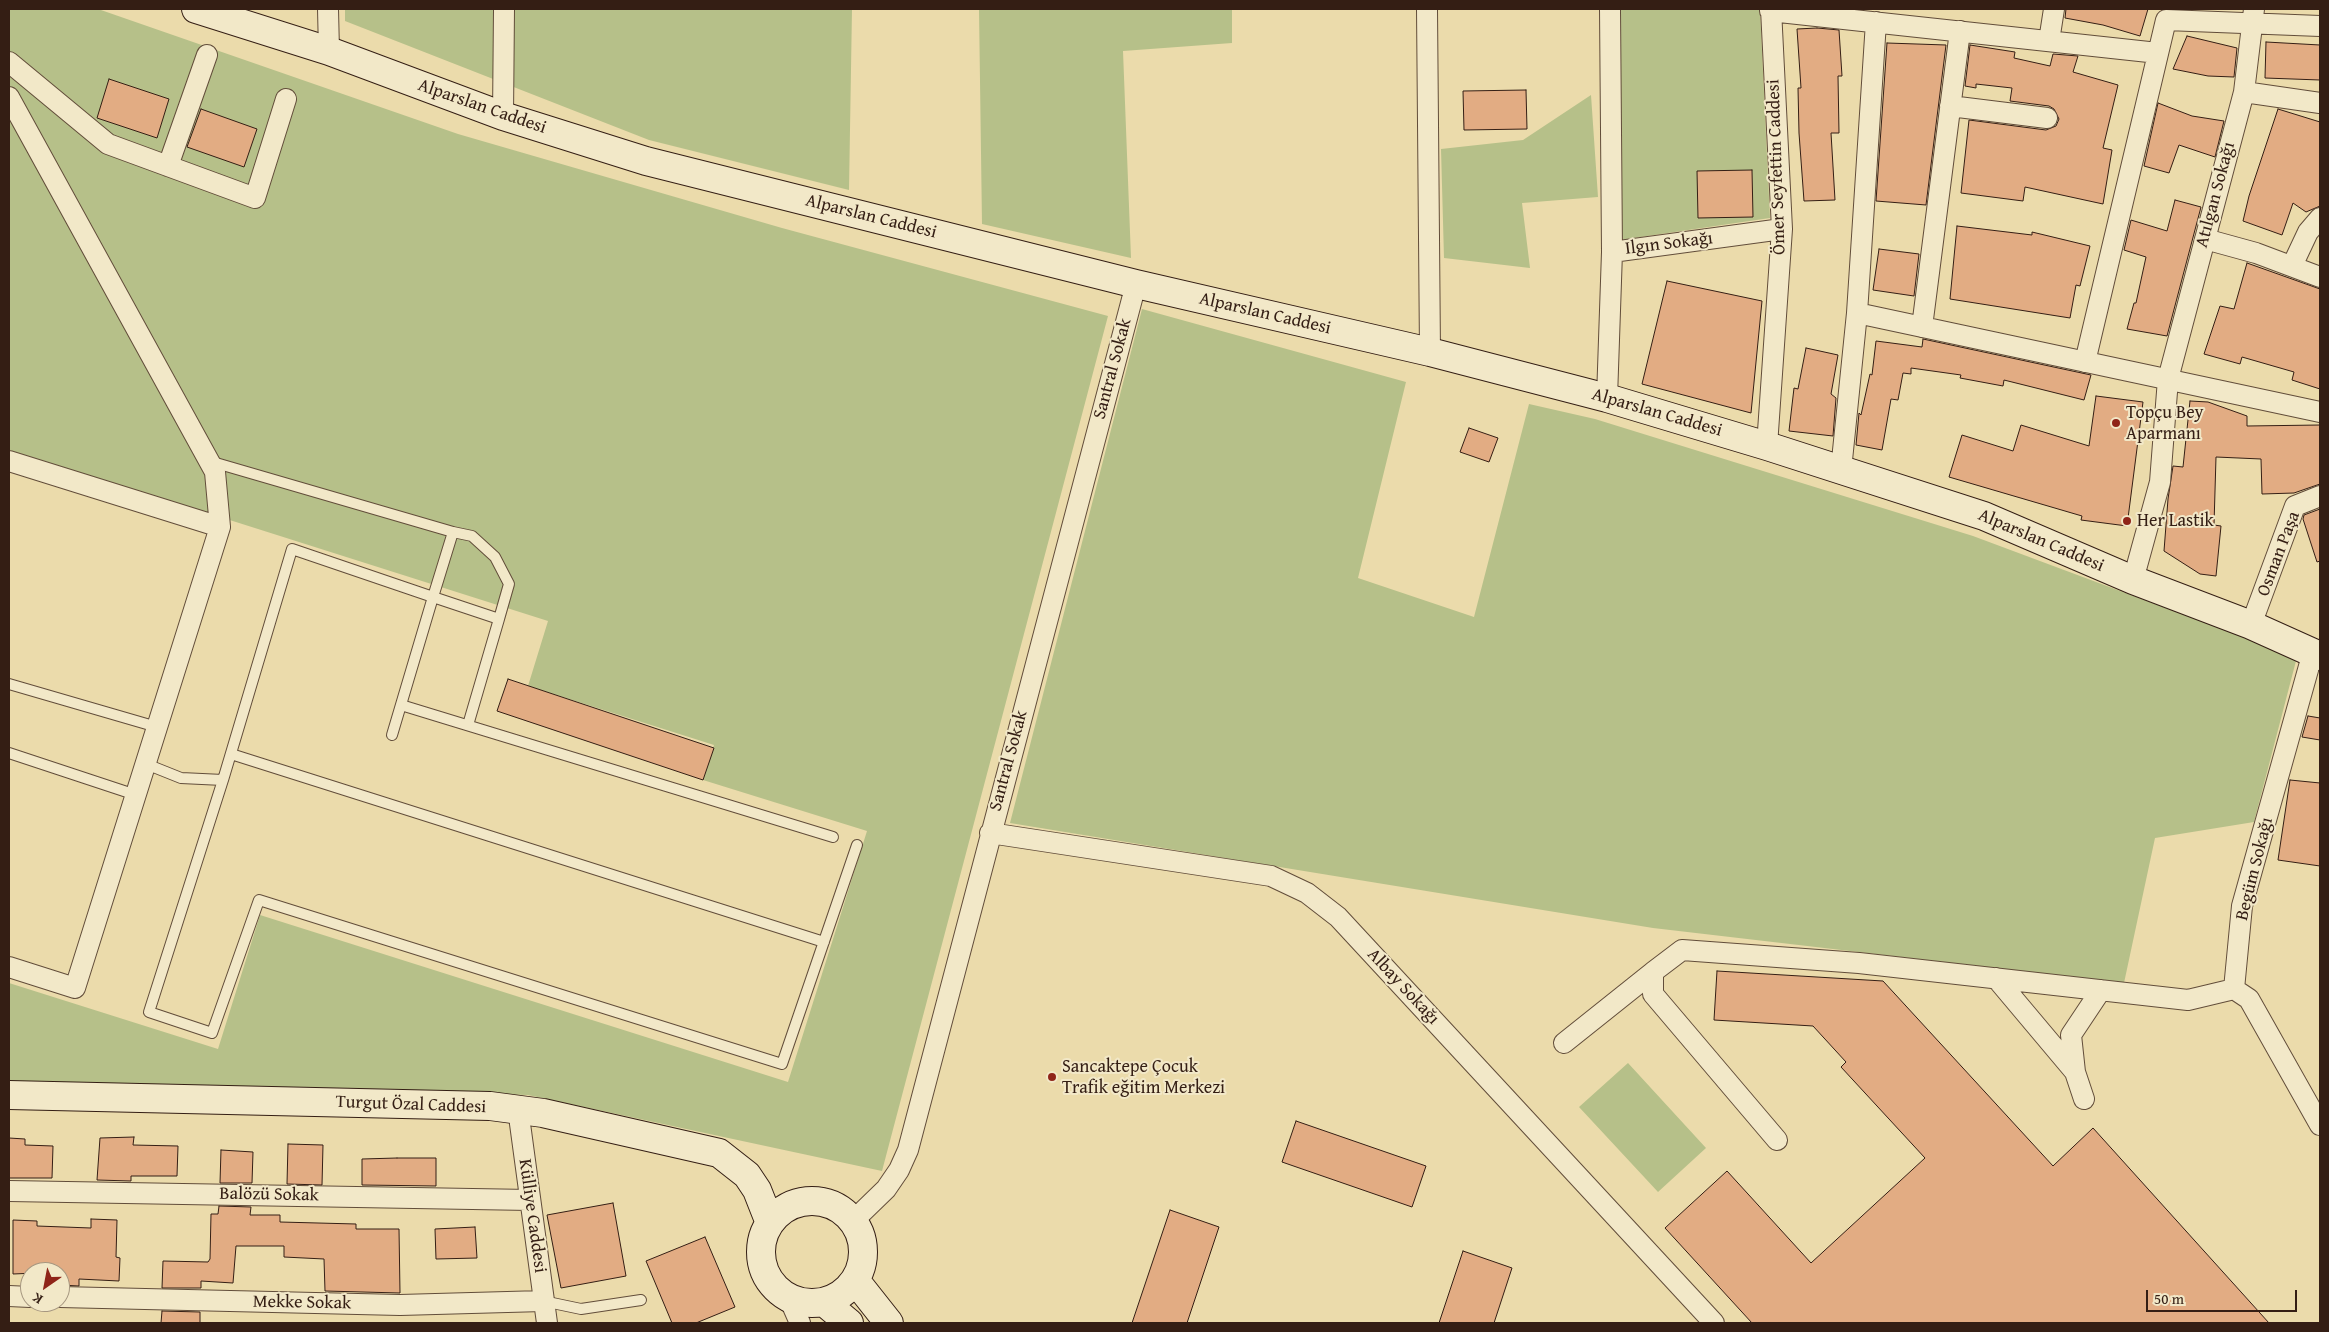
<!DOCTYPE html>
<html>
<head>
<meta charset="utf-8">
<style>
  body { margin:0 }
  #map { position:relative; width:2329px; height:1332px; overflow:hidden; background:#ebdbab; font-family:"Gentium Book Plus",serif }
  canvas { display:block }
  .frame { position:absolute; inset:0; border:10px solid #341e14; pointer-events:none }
  .north { position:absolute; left:20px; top:1262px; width:50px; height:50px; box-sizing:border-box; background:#f2e8c8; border:1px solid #a69780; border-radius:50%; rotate:213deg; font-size:14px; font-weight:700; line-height:20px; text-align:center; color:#341e14 }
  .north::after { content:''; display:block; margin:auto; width:18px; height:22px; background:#8f2418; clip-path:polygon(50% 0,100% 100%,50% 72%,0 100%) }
  .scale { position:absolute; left:2146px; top:1290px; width:151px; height:22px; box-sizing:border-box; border:2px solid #341e14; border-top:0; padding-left:6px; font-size:15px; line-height:18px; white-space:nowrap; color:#341e14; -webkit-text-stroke:4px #f2e8c8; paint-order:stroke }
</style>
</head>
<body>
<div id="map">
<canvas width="2329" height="1332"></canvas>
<div class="frame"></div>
<div class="north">K</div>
<div class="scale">50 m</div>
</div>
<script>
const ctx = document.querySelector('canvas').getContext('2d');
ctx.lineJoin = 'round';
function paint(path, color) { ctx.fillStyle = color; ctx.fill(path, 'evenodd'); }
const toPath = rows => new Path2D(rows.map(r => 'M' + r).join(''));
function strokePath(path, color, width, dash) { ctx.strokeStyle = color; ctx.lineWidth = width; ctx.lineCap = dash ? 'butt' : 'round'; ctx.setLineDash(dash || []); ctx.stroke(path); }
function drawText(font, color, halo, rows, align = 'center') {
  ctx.font = font + ' "Gentium Book Plus",serif'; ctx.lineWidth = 4; ctx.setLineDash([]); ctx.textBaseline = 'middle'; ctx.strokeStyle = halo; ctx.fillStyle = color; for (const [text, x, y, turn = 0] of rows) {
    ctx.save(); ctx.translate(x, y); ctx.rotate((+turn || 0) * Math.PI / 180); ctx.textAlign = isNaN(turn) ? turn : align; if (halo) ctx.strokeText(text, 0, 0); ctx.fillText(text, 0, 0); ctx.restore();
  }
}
const green = toPath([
  [9,9,98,9,458,134,782,228,1108,316,882,1171,528,1095,9,1082,9,983,218,1049,260,915,788,1082,867,831,703,780,714,745,528,686,548,621,9,450],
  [345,9,852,9,849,190,649,140,345,21],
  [979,9,1232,9,1232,43,1123,51,1131,258,982,224],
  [1614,9,1760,9,1770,218,1620,240],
  [1591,95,1598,197,1522,203,1530,268,1444,258,1441,149,1523,140],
  [1142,309,1406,382,1358,578,1474,617,1529,404,1595,419,1973,536,2297,657,2254,822,2155,838,2124,983,1653,928,1010,823],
  [1628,1063,1706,1148,1658,1192,1579,1107]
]);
const building = toPath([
  [2066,9,2148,9,2140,36,2103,25,2065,18,2066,9],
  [1817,28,1839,30,1842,76,1838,76,1839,133,1831,133,1835,200,1804,201,1799,133,1798,88,1801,88,1797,29,1817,28],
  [2187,36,2237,48,2234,77,2208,76,2173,69,2187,36],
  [2266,42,2320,45,2320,80,2265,78,2266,42],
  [1887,43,1946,45,1926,205,1876,201,1887,43],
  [1970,45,2015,52,2014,58,2050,66,2053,54,2078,56,2073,72,2118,85,2103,148,2112,150,2103,204,2025,187,2023,201,1961,193,1969,120,2046,130,2056,126,2059,119,2054,109,2049,106,2010,101,2012,88,1976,84,1976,88,1965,86,1970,45],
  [109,79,169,99,157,138,97,118,109,79],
  [1526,90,1527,129,1464,130,1463,91,1526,90],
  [2158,103,2192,116,2224,121,2215,157,2179,145,2169,173,2144,166,2158,103],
  [201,109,257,129,244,167,187,147,201,109],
  [2278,109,2320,122,2320,206,2306,212,2293,203,2282,235,2243,221,2249,196,2278,109],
  [1752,170,1753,217,1698,218,1697,171,1752,170],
  [2175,200,2201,207,2167,336,2127,329,2134,303,2136,303,2146,257,2124,250,2131,220,2167,231,2175,200],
  [1957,226,2032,235,2032,232,2090,246,2080,286,2076,285,2070,318,1950,299,1957,226],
  [1879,249,1919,254,1914,296,1873,290,1879,249],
  [2247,263,2320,289,2320,389,2292,380,2294,372,2242,357,2240,364,2204,354,2220,306,2234,309,2247,263],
  [1667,281,1762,301,1751,413,1642,384,1667,281],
  [1923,339,2091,375,2084,400,2004,380,2003,386,1960,378,1961,375,1911,368,1911,374,1903,373,1898,400,1891,399,1882,450,1856,445,1859,413,1861,415,1870,374,1872,375,1876,341,1922,347,1923,339],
  [1806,348,1838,355,1831,394,1836,398,1833,436,1789,431,1794,388,1798,389,1806,348],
  [2096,396,2143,402,2127,526,2081,520,2082,516,1949,477,1962,435,2013,451,2021,425,2089,446,2096,396],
  [2190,401,2208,402,2247,416,2247,426,2320,425,2320,484,2294,493,2262,494,2261,459,2216,457,2214,525,2221,526,2216,576,2200,574,2164,551,2168,499,2173,466,2183,467,2190,401],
  [1469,428,1498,438,1489,462,1460,452,1469,428],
  [2320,509,2320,561,2317,562,2303,519,2304,515,2320,509],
  [508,679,714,748,703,780,497,711,508,679],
  [2308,716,2320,718,2320,740,2302,737,2308,716],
  [2290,780,2320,783,2320,866,2278,860,2290,780],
  [1717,971,1883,981,2053,1166,2093,1128,2269,1323,1752,1323,1665,1228,1727,1171,1811,1263,1925,1158,1841,1067,1846,1062,1813,1026,1714,1020,1717,971],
  [1296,1121,1426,1166,1412,1207,1282,1162,1296,1121],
  [134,1137,133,1145,178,1146,177,1176,131,1176,131,1181,97,1180,100,1138,134,1137],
  [9,1138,25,1139,25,1145,53,1146,52,1178,9,1178,9,1138],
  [288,1144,323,1145,322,1185,287,1184,288,1144],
  [221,1150,253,1152,252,1183,220,1183,221,1150],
  [397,1158,436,1158,436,1186,362,1185,362,1159,397,1158],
  [613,1203,626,1276,561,1288,547,1215,613,1203],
  [219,1206,251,1207,250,1215,280,1215,280,1222,356,1224,356,1229,399,1229,400,1293,325,1291,324,1259,284,1257,284,1246,236,1246,233,1283,201,1281,201,1288,162,1288,163,1261,208,1262,210,1259,211,1214,218,1214,219,1206],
  [1170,1210,1219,1227,1187,1323,1132,1323,1170,1210],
  [91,1219,117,1220,116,1257,120,1258,119,1281,79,1279,79,1286,60,1285,60,1272,13,1274,13,1220,37,1221,37,1226,91,1228,91,1219],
  [475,1227,477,1258,436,1259,435,1229,475,1227],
  [705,1237,735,1307,696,1323,672,1323,646,1261,705,1237],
  [1463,1251,1512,1268,1494,1323,1439,1323,1463,1251],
  [162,1311,200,1312,200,1323,161,1323,162,1311]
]);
const lane = toPath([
  [209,461,453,532],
  [9,684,157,727],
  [401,705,833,837],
  [468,725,499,619,433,597,453,532,472,536,495,557,509,584,499,619],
  [9,753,136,795],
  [231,754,824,942],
  [146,764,181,778,223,780,149,1012,212,1033,259,900,782,1064,857,845],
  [223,780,292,549,433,597,392,735],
  [543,1301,581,1309,641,1300]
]);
const street = toPath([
  [328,9,329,51],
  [1427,9,1430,352],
  [1610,9,1612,252],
  [1770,11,2158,53],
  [2049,41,2054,9],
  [9,62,108,144,255,198,286,99],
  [2244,92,2320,103],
  [9,97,215,472,220,527,75,988,9,967],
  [1950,106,2047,118],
  [503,116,504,9],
  [168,166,207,55],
  [2205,239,2256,253,2320,277],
  [2292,266,2308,232,2320,218],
  [1857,313,1876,22],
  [1922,327,1960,31],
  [2085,362,2166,20,2320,26],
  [1607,398,1612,252,1782,229],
  [1767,446,1782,229,1771,9],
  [9,461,220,527],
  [1841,470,1857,313,2320,412],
  [2133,580,2160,482,2168,379,2244,92,2254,9],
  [2251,625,2295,506,2320,496],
  [2313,652,2242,906,2234,989,2249,999,2320,1125],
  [990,833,1271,876,1307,893,1338,917,1714,1323],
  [1996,978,2075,1072,2071,1035,2101,990],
  [1564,1043,1653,972],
  [2075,1072,2084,1099],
  [518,1109,547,1323],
  [1777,1140,1653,994,1653,972,1682,950,1859,963,2188,1000,2234,989],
  [9,1191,530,1200],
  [853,1221,886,1189,899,1170,908,1150,1136,284],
  [9,1296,30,1297],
  [60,1297,400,1305,543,1301],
  [789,1298,800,1323]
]);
const secondary = toPath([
  [196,9,329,51,503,116,646,161,1136,284,1430,352,1607,398,1767,446,1984,516,2133,580,2251,625,2320,656],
  [9,1095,490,1106,543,1113,719,1153,747,1175,757,1190,770,1223],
  '761 1252a51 51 0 1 1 102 0a51 51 0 1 1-102 0Z',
  [855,1280,889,1323],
  [824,1302,849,1323]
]);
const markers = [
  [2116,423,5,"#8f2418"],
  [2127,521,5,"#8f2418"],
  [1052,1077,5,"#8f2418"]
];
const streetNames = [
  ["Alparslan Caddesi",482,107,19],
  ["Ömer Seyfettin Caddesi",1777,167,-92],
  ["Atılgan Sokağı",2216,195,-75],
  ["Alparslan Caddesi",871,217,14],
  ["Ilgın Sokağı",1669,244,-7],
  ["Alparslan Caddesi",1265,314,13],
  ["Santral Sokak",1113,369,-75],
  ["Alparslan Caddesi",1657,413,16],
  ["Alparslan Caddesi",2041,541,23],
  ["Osman Paşa",2279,554,-69],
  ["Santral Sokak",1009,761,-75],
  ["Begüm Sokağı",2255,869,-76],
  ["Albay Sokağı",1403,987,47],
  ["Turgut Özal Caddesi",411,1105,2],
  ["Balözü Sokak",269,1195,1],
  ["Külliye Caddesi",532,1216,82],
  ["Mekke Sokak",302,1303,1]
];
const poiNames = [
  ["Topçu Bey",2126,413],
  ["Aparmanı",2126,434],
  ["Her Lastik",2137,521],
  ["Sancaktepe Çocuk",1062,1067],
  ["Trafik eğitim Merkezi",1062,1088]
];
paint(green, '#b6c089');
paint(building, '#e2ac83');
strokePath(building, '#341e14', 1);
strokePath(lane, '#624d3a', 12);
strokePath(street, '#624d3a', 22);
strokePath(secondary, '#341e14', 30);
strokePath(lane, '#f2e8c8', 10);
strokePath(street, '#f2e8c8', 20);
strokePath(secondary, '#f2e8c8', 28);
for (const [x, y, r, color] of markers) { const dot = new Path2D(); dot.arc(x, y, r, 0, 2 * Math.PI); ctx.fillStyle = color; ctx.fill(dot); strokePath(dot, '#f2e8c8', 2); }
drawText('18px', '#341e14', '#f2e8c8', streetNames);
drawText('18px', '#341e14', '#f2e8c8', poiNames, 'left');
</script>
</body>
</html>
